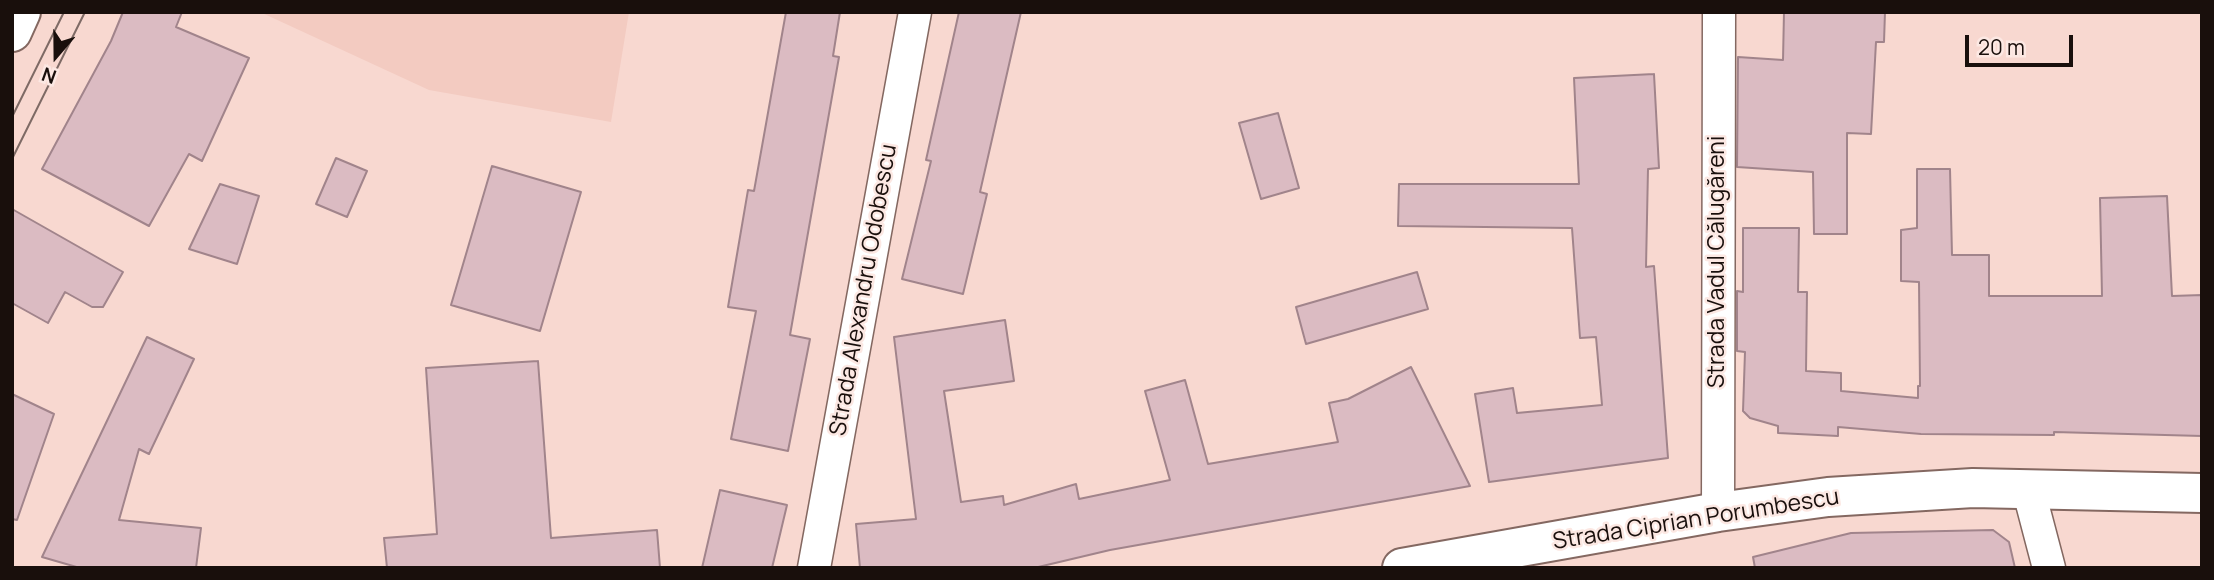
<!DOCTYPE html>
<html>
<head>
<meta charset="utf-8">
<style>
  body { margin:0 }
  #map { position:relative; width:2214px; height:580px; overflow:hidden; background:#f8d8d0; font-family:Manrope,sans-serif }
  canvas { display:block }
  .frame { position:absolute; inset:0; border:14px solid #190f0c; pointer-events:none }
  .north { position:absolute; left:21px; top:21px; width:70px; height:70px; -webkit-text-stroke:5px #fce8e3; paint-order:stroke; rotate:200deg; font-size:19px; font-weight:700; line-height:28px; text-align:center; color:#190f0c }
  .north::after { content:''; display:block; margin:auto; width:24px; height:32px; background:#190f0c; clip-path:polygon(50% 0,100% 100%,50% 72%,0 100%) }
  .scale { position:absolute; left:1965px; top:35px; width:108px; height:32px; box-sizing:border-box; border:4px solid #190f0c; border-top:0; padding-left:9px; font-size:21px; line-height:24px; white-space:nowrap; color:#190f0c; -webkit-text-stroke:5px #fce8e3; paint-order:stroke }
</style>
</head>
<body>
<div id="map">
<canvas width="2214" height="580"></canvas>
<div class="frame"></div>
<div class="north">N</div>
<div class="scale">20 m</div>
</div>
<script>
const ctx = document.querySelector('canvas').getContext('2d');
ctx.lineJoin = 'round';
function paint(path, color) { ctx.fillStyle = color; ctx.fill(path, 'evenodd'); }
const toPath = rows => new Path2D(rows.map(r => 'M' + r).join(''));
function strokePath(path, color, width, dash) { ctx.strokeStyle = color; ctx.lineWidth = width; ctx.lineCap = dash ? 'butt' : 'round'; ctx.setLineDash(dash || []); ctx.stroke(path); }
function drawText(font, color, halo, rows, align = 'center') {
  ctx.font = font + ' Manrope,sans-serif'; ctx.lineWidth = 5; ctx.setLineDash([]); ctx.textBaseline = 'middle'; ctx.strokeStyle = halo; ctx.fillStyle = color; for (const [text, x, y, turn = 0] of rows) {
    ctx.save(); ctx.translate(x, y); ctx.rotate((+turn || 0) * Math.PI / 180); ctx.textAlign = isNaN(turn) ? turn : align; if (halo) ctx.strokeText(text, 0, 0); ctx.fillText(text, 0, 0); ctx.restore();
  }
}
const built = toPath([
  [260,12,629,12,611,122,429,90]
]);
const building = toPath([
  [123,12,182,12,176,27,249,58,202,161,189,154,149,226,42,169,111,41,123,12],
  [786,12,840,12,833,56,839,57,790,335,810,339,788,451,731,439,756,311,728,307,748,190,754,191,786,12],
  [959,12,1021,12,980,192,987,194,963,294,902,279,931,161,926,160,959,12],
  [1784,12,1885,12,1884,42,1876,42,1871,134,1847,133,1847,234,1814,234,1813,172,1737,167,1738,57,1783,60,1784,12],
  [1654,74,1659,168,1648,169,1646,267,1654,266,1668,458,1489,482,1475,394,1513,388,1517,413,1602,405,1596,337,1580,338,1572,228,1398,226,1399,184,1579,184,1574,78,1654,74],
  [1278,113,1299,188,1261,199,1239,123,1278,113],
  [336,158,367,171,347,217,316,204,336,158],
  [492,166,581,192,540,331,451,305,492,166],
  [1917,169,1950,169,1952,255,1989,255,1989,296,2102,296,2100,198,2167,196,2172,296,2202,295,2202,436,2054,432,2054,435,1921,434,1838,427,1838,436,1778,433,1778,426,1750,418,1743,411,1745,352,1737,351,1737,291,1743,292,1743,228,1799,228,1798,292,1807,292,1806,371,1841,373,1841,391,1918,398,1918,386,1920,386,1919,282,1901,281,1901,230,1917,228,1917,169],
  [220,184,259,196,237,264,189,249,220,184],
  [12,209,123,272,103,307,92,307,65,292,48,323,12,303,12,209],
  [1417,272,1428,309,1306,344,1296,307,1417,272],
  [1005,320,1014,381,944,391,961,502,1003,496,1004,505,1076,484,1079,499,1170,480,1145,391,1185,380,1208,464,1338,442,1329,403,1348,399,1411,367,1470,486,1110,550,1034,568,860,568,856,524,916,519,894,337,1005,320],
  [147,337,194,359,149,454,139,449,119,520,201,528,196,568,80,568,42,557,147,337],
  [538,361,551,538,657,530,660,568,387,568,384,538,437,534,426,368,538,361],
  [12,394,54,414,17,520,12,519,12,394],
  [720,490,787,505,772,568,702,568,720,490],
  [1993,530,2009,542,2015,568,1755,568,1753,557,1851,533,1993,530]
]);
const street = toPath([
  [2028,488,2049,568],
  [1718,512,1719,12],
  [814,568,915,12]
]);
const secondary = toPath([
  [12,32,21,12],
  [1402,568,1718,512,1828,497,1973,488,2202,493]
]);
const tram = toPath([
  [12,117,64,12],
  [12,159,85,12]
]);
const streetNames = [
  ["Strada Vadul Călugăreni",1718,262,-90],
  ["Strada Alexandru Odobescu",864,290,-80],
  ["Strada Ciprian Porumbescu",1696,520,-9]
];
paint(built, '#f3cbc1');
paint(building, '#dbbbc2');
strokePath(building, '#a1848b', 2);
strokePath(street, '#846861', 35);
strokePath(secondary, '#846861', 42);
strokePath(street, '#fff', 32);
strokePath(secondary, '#fff', 38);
strokePath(tram, '#7e6a65', 2);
drawText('23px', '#190f0c', '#fce8e3', streetNames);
</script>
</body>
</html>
